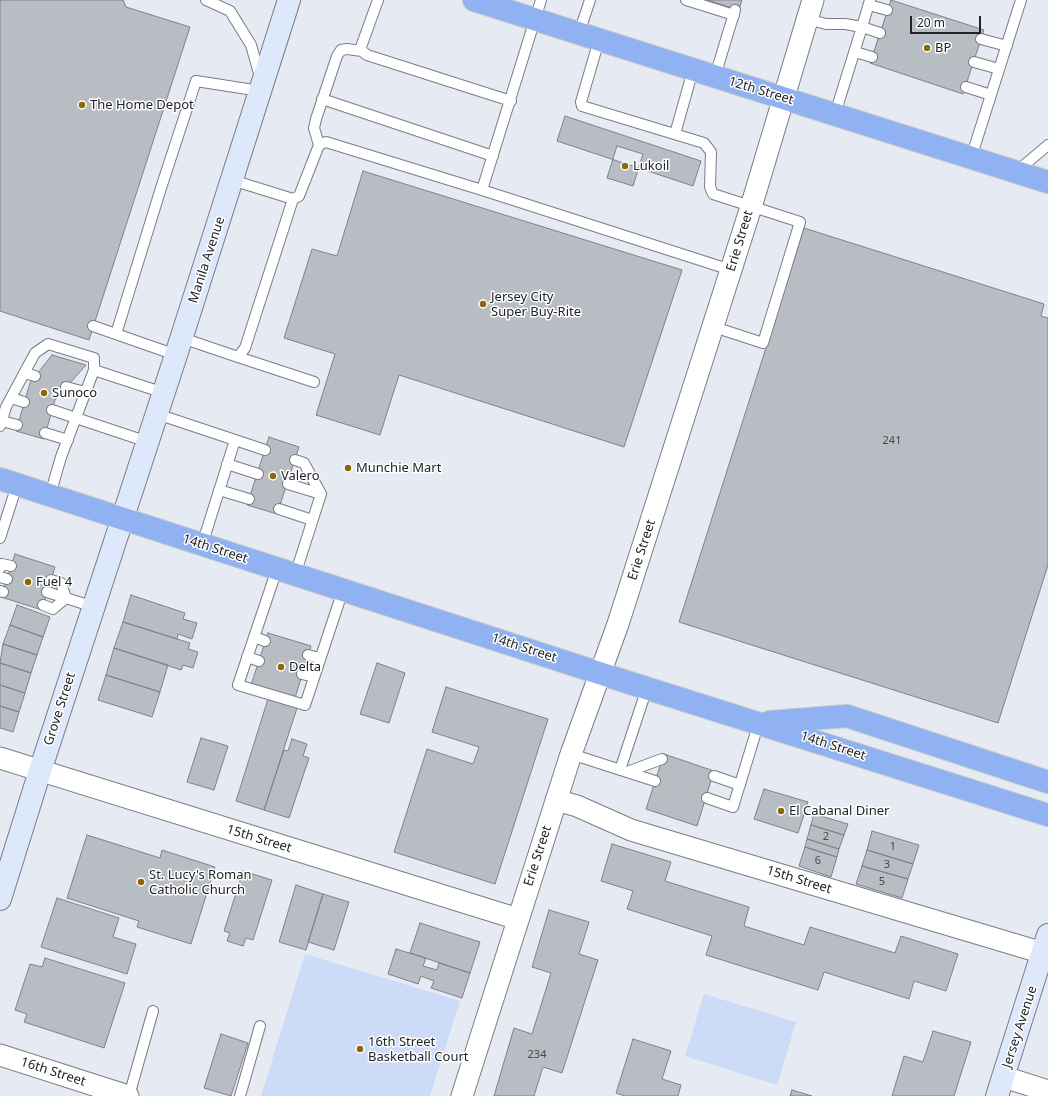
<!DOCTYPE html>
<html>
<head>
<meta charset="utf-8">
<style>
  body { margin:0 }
  #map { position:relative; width:1048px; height:1096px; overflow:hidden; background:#e6eaf2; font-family:"Noto Sans",sans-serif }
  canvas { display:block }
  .scale { position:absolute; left:910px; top:16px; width:71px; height:18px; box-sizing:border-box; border:2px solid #222326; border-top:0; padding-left:5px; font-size:12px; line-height:14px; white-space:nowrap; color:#222326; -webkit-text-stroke:3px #fff; paint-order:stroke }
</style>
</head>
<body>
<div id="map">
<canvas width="1048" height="1096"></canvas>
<div class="scale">20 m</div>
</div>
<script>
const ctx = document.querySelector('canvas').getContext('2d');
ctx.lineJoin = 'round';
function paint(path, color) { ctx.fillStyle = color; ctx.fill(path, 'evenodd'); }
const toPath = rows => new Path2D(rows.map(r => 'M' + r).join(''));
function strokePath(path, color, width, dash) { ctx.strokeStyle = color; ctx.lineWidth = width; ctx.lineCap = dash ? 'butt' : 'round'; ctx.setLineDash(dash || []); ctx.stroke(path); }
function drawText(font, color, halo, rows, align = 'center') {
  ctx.font = font + ' "Noto Sans",sans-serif'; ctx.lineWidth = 3; ctx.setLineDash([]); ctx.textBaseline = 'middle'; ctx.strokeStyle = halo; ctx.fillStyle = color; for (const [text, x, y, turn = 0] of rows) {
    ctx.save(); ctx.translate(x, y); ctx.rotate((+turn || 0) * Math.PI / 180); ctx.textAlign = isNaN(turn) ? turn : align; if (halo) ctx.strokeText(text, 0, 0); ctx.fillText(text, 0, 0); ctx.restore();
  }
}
const green = toPath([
  [305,954,460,1001,430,1096,261,1096],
  [704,994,796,1022,777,1085,685,1056]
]);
const building = toPath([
  [0,0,123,0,126,7,190,27,89,340,0,311,0,0],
  [707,0,742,0,739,10,707,0],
  [891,0,984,30,963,94,870,63,891,0],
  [565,116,701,161,693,186,557,141,565,116],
  [617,146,643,154,633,186,607,178,617,146],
  [363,171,682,270,624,447,399,375,380,435,316,415,335,354,284,338,312,249,337,256,363,171],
  [804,228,1044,304,1041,316,1048,318,1048,565,998,723,679,622,804,228],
  [52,355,86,365,55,400,44,439,16,431,30,383,52,355],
  [269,437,299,447,277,514,247,505,269,437],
  [15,554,55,567,42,610,1,597,15,554],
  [131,595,185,613,183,619,197,623,192,639,178,634,177,639,123,622,131,595],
  [17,605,50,617,43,637,10,625,17,605],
  [123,622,190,643,188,649,198,652,193,668,183,665,181,670,114,648,123,622],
  [10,625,43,637,37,655,3,644,10,625],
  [268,633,311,646,295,698,251,685,268,633],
  [3,644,37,655,31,673,0,663,3,644],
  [114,648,168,665,160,692,106,675,114,648],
  [0,663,31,673,25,693,0,685,0,663],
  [377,663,405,673,389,723,360,714,377,663],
  [106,675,160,692,152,717,98,700,106,675],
  [0,685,25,693,19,712,0,706,0,685],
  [446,687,548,719,495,884,394,852,427,749,473,764,479,747,432,732,446,687],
  [268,699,297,708,264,810,236,801,268,699],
  [0,706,19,712,13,732,0,728,0,706],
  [201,738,228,746,214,790,187,782,201,738],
  [292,739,307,744,303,756,309,758,289,818,264,810,284,750,288,751,292,739],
  [664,754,714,771,697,826,646,809,664,754],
  [764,789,808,802,798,833,754,819,764,789],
  [814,814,848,824,844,835,811,825,814,814],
  [811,825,844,835,839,849,807,839,811,825],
  [872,831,919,845,913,864,867,850,872,831],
  [87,835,160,858,162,850,215,867,191,944,137,927,139,921,67,898,87,835],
  [807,839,839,849,837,857,805,847,807,839],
  [612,844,671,862,665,881,749,907,744,926,804,945,810,927,895,953,901,936,958,954,946,991,914,981,909,999,824,972,818,990,706,955,712,936,627,909,633,891,601,881,612,844],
  [805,847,837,857,831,877,799,866,805,847],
  [867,850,913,864,908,879,862,866,867,850],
  [862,866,908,879,902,898,856,884,862,866],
  [243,871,272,880,253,940,246,938,243,946,227,941,230,933,224,931,243,871],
  [296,885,323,894,306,950,279,942,296,885],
  [323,894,349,902,334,950,308,942,323,894],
  [57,898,119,918,113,937,136,944,127,974,41,947,57,898],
  [549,910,589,922,579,954,598,960,562,1073,543,1067,534,1096,494,1096,514,1028,532,1034,551,973,532,967,549,910],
  [420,923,480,942,470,973,410,953,420,923],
  [396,949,426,958,423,966,437,970,439,963,470,973,462,998,431,988,434,981,421,976,418,984,388,974,396,949],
  [45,958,125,983,104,1048,24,1022,27,1014,15,1010,30,964,42,967,45,958],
  [933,1031,971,1042,954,1096,892,1096,904,1056,923,1062,933,1031],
  [221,1034,248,1043,231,1096,204,1088,221,1034],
  [633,1039,671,1051,662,1079,681,1085,678,1096,625,1096,616,1093,633,1039],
  [792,1090,812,1096,790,1096,792,1090]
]);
const lane = toPath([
  [206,0,230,11,251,45,260,77],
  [686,0,734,15],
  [869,5,887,10],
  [807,19,826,24,845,24,862,27,870,0],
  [579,33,590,0],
  [981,39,1007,46],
  [599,40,581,102,582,106,704,143,711,152,710,187,713,194,800,222,763,343,714,327],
  [362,51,361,47,378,0],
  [855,52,872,57],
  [974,62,999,69],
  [715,76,735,10],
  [966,87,991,95],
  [322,99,493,156],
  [835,114,862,27,880,33],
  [675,134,693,70],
  [319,145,314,128,316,119,337,56,341,50,347,49,362,51,367,55,511,101],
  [971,158,1021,0],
  [1016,172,1048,145],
  [232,180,293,199,299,196,319,145,326,142,482,190,731,270],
  [482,190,541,0],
  [93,326,176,355],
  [116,334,161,188,196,81,260,91],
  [182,338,238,357,245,348,293,199],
  [238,357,314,382],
  [94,370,164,393],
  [24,373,35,376],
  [66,387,85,392],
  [11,398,24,402],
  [52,410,148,442],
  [157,414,235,440,202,545],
  [2,421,17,425],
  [0,426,6,407,35,353,48,344,94,358,94,370,61,457,50,495],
  [45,433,68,440],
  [235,440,265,450],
  [227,464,258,474],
  [288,484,321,494],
  [219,490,249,499],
  [279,509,312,520],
  [0,538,17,485],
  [0,568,2,564,11,566],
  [277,569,238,685,305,705,343,590],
  [295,575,321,494,304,463,295,460],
  [0,577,7,579],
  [51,580,61,583,66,598],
  [0,591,3,592],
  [47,592,66,598],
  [43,605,53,609,66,598,94,607],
  [254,637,265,641],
  [308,655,320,658],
  [247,657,259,661],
  [302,674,314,677],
  [571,754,655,781],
  [620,770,647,688],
  [627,772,662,759],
  [714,776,740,785],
  [707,798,733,807,759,722],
  [129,1096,153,1011],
  [240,1096,260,1026]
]);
const street = toPath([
  [0,758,518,919],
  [556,800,577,806,631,830,1043,953],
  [0,1055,128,1096],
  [1004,1077,1048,1091],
  [462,1096,571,754,618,624,751,207,813,0]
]);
const secondary = toPath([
  [0,899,40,771,176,355,289,0],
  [997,1096,1048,935]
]);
const highway = toPath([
  [474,0,1048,182],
  [0,479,627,682,1048,815],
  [770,722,847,716,1048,782]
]);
const markers = [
  [927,48,4,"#8d680a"],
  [82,105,4,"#8d680a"],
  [625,166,4,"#8d680a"],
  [483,304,4,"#8d680a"],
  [44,393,4,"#8d680a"],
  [348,468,4,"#8d680a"],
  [273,476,4,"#8d680a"],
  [28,582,4,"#8d680a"],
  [281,667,4,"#8d680a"],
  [781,811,4,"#8d680a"],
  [141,882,4,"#8d680a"],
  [360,1049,4,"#8d680a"]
];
const numberNames = [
  ["241",892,441],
  ["2",826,837],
  ["1",893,847],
  ["6",818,861],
  ["3",887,865],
  ["5",882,882],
  ["234",537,1055]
];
const poiNames = [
  ["BP",935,48],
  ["The Home Depot",90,105],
  ["Lukoil",633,166],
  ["Jersey City",491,297],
  ["Super Buy-Rite",491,312],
  ["Sunoco",52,393],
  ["Munchie Mart",356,468],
  ["Valero",281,476],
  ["Fuel 4",36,582],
  ["Delta",289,667],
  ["El Cabanal Diner",789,811],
  ["St. Lucy's Roman",149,875],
  ["Catholic Church",149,890],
  ["16th Street",368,1042],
  ["Basketball Court",368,1057]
];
const streetNames = [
  ["12th Street",761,91,17],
  ["Erie Street",740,241,-73],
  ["Manila Avenue",207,260,-72],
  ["14th Street",215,549,18],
  ["Erie Street",642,550,-72],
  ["14th Street",524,648,18],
  ["Grove Street",60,709,-72],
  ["14th Street",833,746,18],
  ["15th Street",259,839,17],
  ["Erie Street",538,856,-72],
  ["15th Street",799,880,17],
  ["Jersey Avenue",1020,1027,-72],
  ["16th Street",53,1072,18]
];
paint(green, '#cbdbf8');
paint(building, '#b8bcc3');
strokePath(building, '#7e8289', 1);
strokePath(lane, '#797d84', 12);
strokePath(street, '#797d84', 23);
strokePath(secondary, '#797d84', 24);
strokePath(highway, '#c6c6c7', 24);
strokePath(lane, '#fff', 10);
strokePath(street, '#fff', 21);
strokePath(secondary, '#dee8fb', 22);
strokePath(highway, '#90b2f3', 22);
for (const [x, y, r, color] of markers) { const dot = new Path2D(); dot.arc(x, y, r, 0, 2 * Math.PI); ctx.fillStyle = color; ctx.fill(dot); strokePath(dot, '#fff', 1.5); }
drawText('11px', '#48494d', null, numberNames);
drawText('13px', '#222326', '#fff', poiNames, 'left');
drawText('13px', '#222326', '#fff', streetNames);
</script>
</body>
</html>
